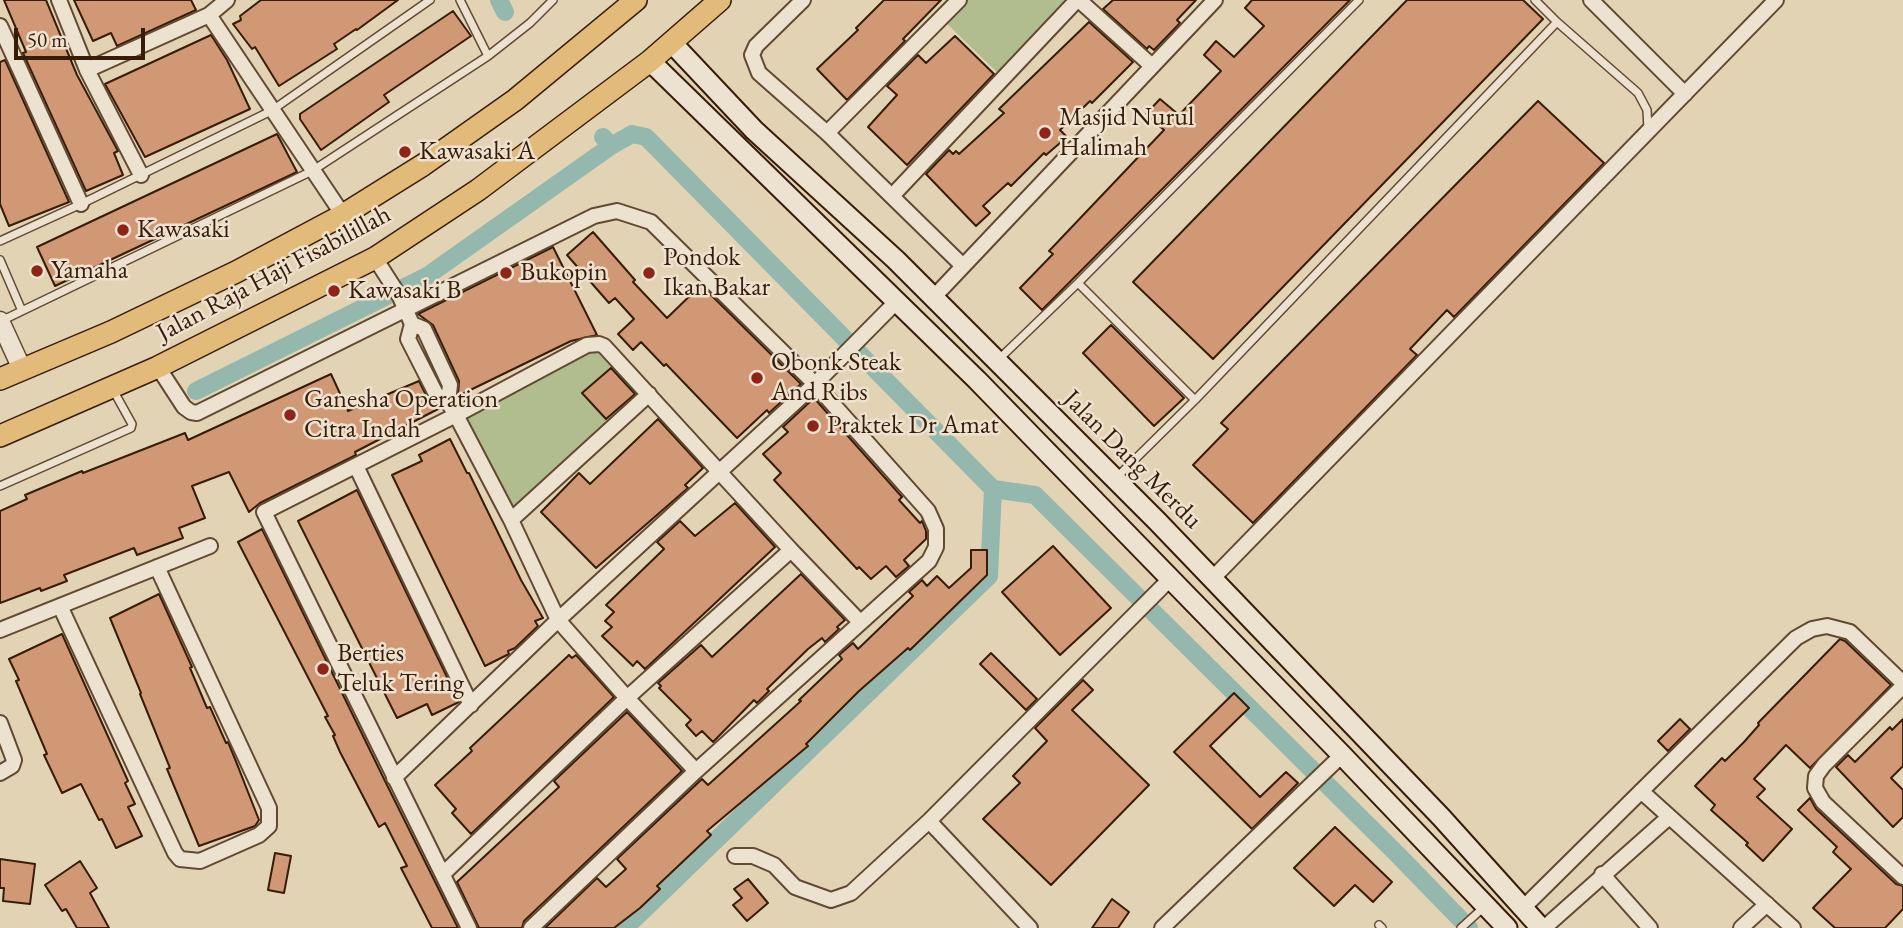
<!DOCTYPE html>
<html>
<head>
<meta charset="utf-8">
<style>
  body { margin:0 }
  #map { position:relative; width:1903px; height:928px; overflow:hidden; background:#e3d3b5; font-family:"EB Garamond",serif }
  canvas { display:block }
  .scale { position:absolute; left:14px; top:28px; width:131px; height:32px; box-sizing:border-box; border:4px solid #371c07; border-top:0; padding-left:9px; font-size:21px; line-height:24px; white-space:nowrap; color:#371c07; -webkit-text-stroke:5px #ede2cf; paint-order:stroke }
</style>
</head>
<body>
<div id="map">
<canvas width="1903" height="928"></canvas>
<div class="scale">50 m</div>
</div>
<script>
const ctx = document.querySelector('canvas').getContext('2d');
ctx.lineJoin = 'round';
function paint(path, color) { ctx.fillStyle = color; ctx.fill(path, 'evenodd'); }
const toPath = rows => new Path2D(rows.map(r => 'M' + r).join(''));
function strokePath(path, color, width, dash) { ctx.strokeStyle = color; ctx.lineWidth = width; ctx.lineCap = dash ? 'butt' : 'round'; ctx.setLineDash(dash || []); ctx.stroke(path); }
function drawText(font, color, halo, rows, align = 'center') {
  ctx.font = font + ' "EB Garamond",serif'; ctx.lineWidth = 5; ctx.setLineDash([]); ctx.textBaseline = 'middle'; ctx.strokeStyle = halo; ctx.fillStyle = color; for (const [text, x, y, turn = 0] of rows) {
    ctx.save(); ctx.translate(x, y); ctx.rotate((+turn || 0) * Math.PI / 180); ctx.textAlign = isNaN(turn) ? turn : align; if (halo) ctx.strokeText(text, 0, 0); ctx.fillText(text, 0, 0); ctx.restore();
  }
}
const green = toPath([
  [959,0,1077,0,1003,78,941,18],
  [602,347,647,393,504,520,452,414,587,348]
]);
const canal = toPath([
  [499,0,505,12],
  [611,146,632,134,646,137,993,489,1035,495,1397,854,1469,928],
  [196,391,427,276,611,146,603,137],
  [625,928,989,576,993,489]
]);
const building = toPath([
  [4,0,46,0,77,75,118,151,114,153,123,175,86,191,23,53,26,52,4,0],
  [74,0,191,0,196,10,117,46,111,33,93,41,74,0],
  [261,0,398,0,357,30,356,29,334,44,337,49,279,86,255,47,252,49,233,24,241,20,240,16,261,0],
  [884,0,941,0,903,39,905,41,847,100,817,69,858,30,856,28,884,0],
  [1113,0,1196,0,1177,20,1180,23,1154,50,1149,46,1147,49,1103,9,1113,0],
  [1252,0,1350,0,1042,310,1020,288,1053,254,1049,251,1164,130,1146,114,1160,99,1179,115,1221,71,1204,55,1216,41,1234,57,1264,26,1245,8,1252,0],
  [1407,0,1523,0,1543,19,1213,359,1133,282,1407,0],
  [453,11,471,36,384,95,389,102,321,150,300,119,300,114,453,11],
  [1089,22,1133,62,1092,103,1090,101,1060,130,1067,137,1046,155,1044,153,1011,186,1008,183,983,206,990,213,976,226,926,174,949,150,953,154,956,151,959,154,981,134,1004,113,999,109,1089,22],
  [211,35,227,60,250,109,145,157,105,84,211,35],
  [955,36,994,74,907,165,868,127,897,95,887,86,918,55,926,63,955,36],
  [5,60,69,202,9,226,0,204,0,62,5,60],
  [1538,101,1604,163,1454,317,1447,310,1410,349,1417,355,1253,523,1193,465,1228,429,1221,423,1538,101],
  [277,134,297,172,55,286,37,247,277,134],
  [593,232,635,280,633,282,667,318,701,285,801,384,769,413,767,410,737,438,666,364,664,366,641,342,633,350,618,334,634,319,615,298,609,303,567,255,593,232],
  [553,247,597,335,571,341,458,396,459,381,433,325,418,314,553,247],
  [1111,325,1184,398,1154,426,1083,353,1111,325],
  [611,368,635,394,606,419,582,393,611,368],
  [331,374,348,411,419,381,428,399,440,408,355,452,356,455,260,503,249,512,229,472,192,486,205,518,179,528,183,538,137,555,134,548,64,575,67,581,41,591,40,588,0,603,0,511,27,499,25,495,82,471,83,473,185,433,188,440,331,374],
  [814,398,902,497,899,500,920,523,922,521,926,531,926,539,904,560,909,566,896,577,886,566,871,579,859,567,857,569,774,480,781,473,763,454,788,432,783,427,814,398],
  [658,419,703,468,685,485,688,488,596,568,541,512,579,473,590,484,658,419],
  [450,439,467,473,469,473,521,580,543,618,535,621,538,626,515,648,508,651,509,654,485,666,392,475,422,461,419,455,450,439],
  [357,490,459,702,432,715,427,704,397,718,298,521,357,490],
  [735,503,775,547,645,669,637,661,633,666,602,636,612,627,605,621,614,612,606,605,664,549,657,542,680,521,695,536,735,503],
  [262,529,385,781,458,928,432,928,401,868,407,866,385,823,379,827,340,752,333,736,335,735,325,717,328,716,238,542,262,529],
  [1053,546,1111,608,1060,655,1002,592,1053,546],
  [971,550,987,550,987,575,910,650,908,648,859,691,806,744,808,746,707,831,711,835,657,886,660,889,640,908,614,928,545,928,597,878,606,887,626,869,617,859,702,779,708,785,801,701,799,700,842,659,839,655,853,643,858,649,913,596,909,592,922,580,927,586,937,576,949,588,971,568,971,550],
  [801,574,845,620,837,627,839,629,825,642,822,638,808,649,767,689,769,691,757,703,754,700,713,742,702,731,696,736,686,725,691,720,659,688,661,686,658,683,701,645,712,657,801,574],
  [159,594,192,667,190,668,207,708,210,707,226,743,228,742,235,759,259,820,255,826,199,846,167,769,170,768,140,694,141,693,110,618,159,594],
  [62,634,128,781,125,783,135,804,128,807,142,836,116,848,102,819,99,820,81,784,62,793,44,755,47,754,16,681,19,680,9,659,62,634],
  [1840,639,1845,641,1891,685,1810,768,1786,745,1754,779,1765,789,1757,797,1792,829,1763,861,1746,845,1748,843,1711,810,1715,805,1695,786,1722,758,1725,761,1744,742,1759,725,1758,723,1840,639],
  [991,653,1037,699,1026,710,980,664,991,653],
  [569,655,572,658,576,655,614,697,471,834,452,813,456,809,435,785,472,751,470,748,569,655],
  [1083,680,1093,690,1072,710,1149,785,1051,885,983,819,1020,783,1013,776,1047,741,1035,728,1083,680],
  [1234,693,1249,708,1210,746,1260,797,1286,772,1298,783,1252,829,1174,752,1234,693],
  [627,712,682,771,524,921,522,928,479,928,457,882,559,787,554,781,627,712],
  [1680,719,1690,729,1668,751,1658,741,1680,719],
  [1903,719,1903,766,1891,778,1903,790,1903,817,1893,827,1836,767,1848,755,1855,762,1890,727,1892,730,1903,719],
  [1810,798,1816,809,1896,884,1903,886,1903,909,1885,928,1835,928,1813,908,1851,869,1833,852,1837,847,1798,810,1810,798],
  [1335,827,1392,882,1373,902,1355,885,1334,906,1294,868,1335,827],
  [275,853,291,856,284,893,268,890,275,853],
  [0,859,35,864,30,904,3,901,4,888,0,888,0,859],
  [80,861,97,888,90,893,109,928,77,928,66,909,62,911,45,885,80,861],
  [748,879,768,903,747,921,733,905,742,898,734,889,748,879],
  [1112,899,1129,912,1118,928,1092,928,1112,899]
]);
const service = toPath([
  [460,0,488,56],
  [1557,22,1638,93,1647,110,1648,129],
  [0,241,81,204,271,111,430,0],
  [0,260,22,311],
  [1078,283,1195,400],
  [1,321,312,171,488,56,530,23,553,0],
  [998,360,1078,283,1359,0],
  [1115,479,1195,400,1557,22,1535,0],
  [0,486,131,428,132,424,112,388],
  [1379,925,1382,928],
  [1461,928,1484,907]
]);
const minor = toPath([
  [59,0,87,70,141,175],
  [803,0,756,46,752,55,759,73,827,133,962,265],
  [1079,0,1152,66],
  [1591,0,1685,94],
  [209,15,343,215],
  [0,26,81,204],
  [87,70,209,15,227,0],
  [827,133,959,0],
  [892,196,1077,0],
  [375,258,400,297,412,324,424,329,450,385,448,402],
  [933,298,1215,0],
  [412,324,408,339,436,394,448,402,456,415,511,520,558,620,627,698,696,771],
  [158,367,184,407,191,412,197,413,594,216,617,211,651,222,815,384,928,511,936,529,936,547,929,561,696,771,531,928],
  [356,466,471,705],
  [511,520,649,394],
  [1212,579,1776,0],
  [60,606,175,853,180,859,200,861,259,835,269,826,269,808,157,567],
  [0,630,210,546],
  [1903,686,1824,765,1816,776,1815,788,1823,802,1903,877],
  [0,723,14,760,12,766,0,773],
  [394,778,558,620,815,384,897,301],
  [1641,791,1793,928],
  [929,821,1030,928],
  [735,856,753,856,774,865,795,887,831,900,851,893,929,821,1170,579],
  [443,874,627,698,791,550],
  [1602,874,1650,928],
  [1523,908,1796,638,1812,629,1827,626,1850,632,1903,683],
  [469,928,264,512,456,415,587,345,599,344,604,346,791,550,860,622],
  [1162,928,1342,755],
  [1544,928,1669,817],
  [1741,928,1767,904]
]);
const tertiary = toPath([
  [0,321,22,369]
]);
const secondary = toPath([
  [672,43,754,130,896,260,1157,521,1441,817,1541,928],
  [650,61,977,380,1342,755,1507,928]
]);
const primary = toPath([
  [0,379,111,332,236,272,343,215,423,165,515,100,636,0],
  [0,436,158,367,375,258,478,190,650,61,720,0]
]);
const markers = [
  [1045,133,7,"#8f2418"],
  [405,152,7,"#8f2418"],
  [123,230,7,"#8f2418"],
  [37,271,7,"#8f2418"],
  [506,273,7,"#8f2418"],
  [649,273,7,"#8f2418"],
  [334,291,7,"#8f2418"],
  [757,378,7,"#8f2418"],
  [290,415,7,"#8f2418"],
  [813,426,7,"#8f2418"],
  [323,669,7,"#8f2418"]
];
const poiNames = [
  ["Masjid Nurul",1059,118],
  ["Halimah",1059,148],
  ["Kawasaki A",419,152],
  ["Kawasaki",137,230],
  ["Pondok",663,258],
  ["Ikan Bakar",663,288],
  ["Yamaha",51,271],
  ["Bukopin",520,273],
  ["Kawasaki B",348,291],
  ["Obonk Steak",771,363],
  ["And Ribs",771,393],
  ["Ganesha Operation",304,400],
  ["Citra Indah",304,430],
  ["Praktek Dr Amat",827,426],
  ["Berties",337,654],
  ["Teluk Tering",337,684]
];
const streetNames = [
  ["Jalan Raja Haji Fisabilillah",274,274,-28],
  ["Jalan Dang Merdu",1132,460,45]
];
paint(green, '#b1bd8f');
strokePath(canal, '#95b8ae', 18);
paint(building, '#d19875');
strokePath(building, '#371c07', 2);
strokePath(service, '#624a32', 10);
strokePath(minor, '#624a32', 18);
strokePath(tertiary, '#624a32', 21);
strokePath(secondary, '#371c07', 23);
strokePath(primary, '#371c07', 24);
strokePath(service, '#ede2cf', 7);
strokePath(minor, '#ede2cf', 14);
strokePath(tertiary, '#ede2cf', 18);
strokePath(secondary, '#ede2cf', 19);
strokePath(primary, '#e2ba7a', 21);
for (const [x, y, r, color] of markers) { const dot = new Path2D(); dot.arc(x, y, r, 0, 2 * Math.PI); ctx.fillStyle = color; ctx.fill(dot); strokePath(dot, '#ede2cf', 2.5); }
drawText('26px', '#371c07', '#ede2cf', poiNames, 'left');
drawText('26px', '#371c07', '#ede2cf', streetNames);
</script>
</body>
</html>
